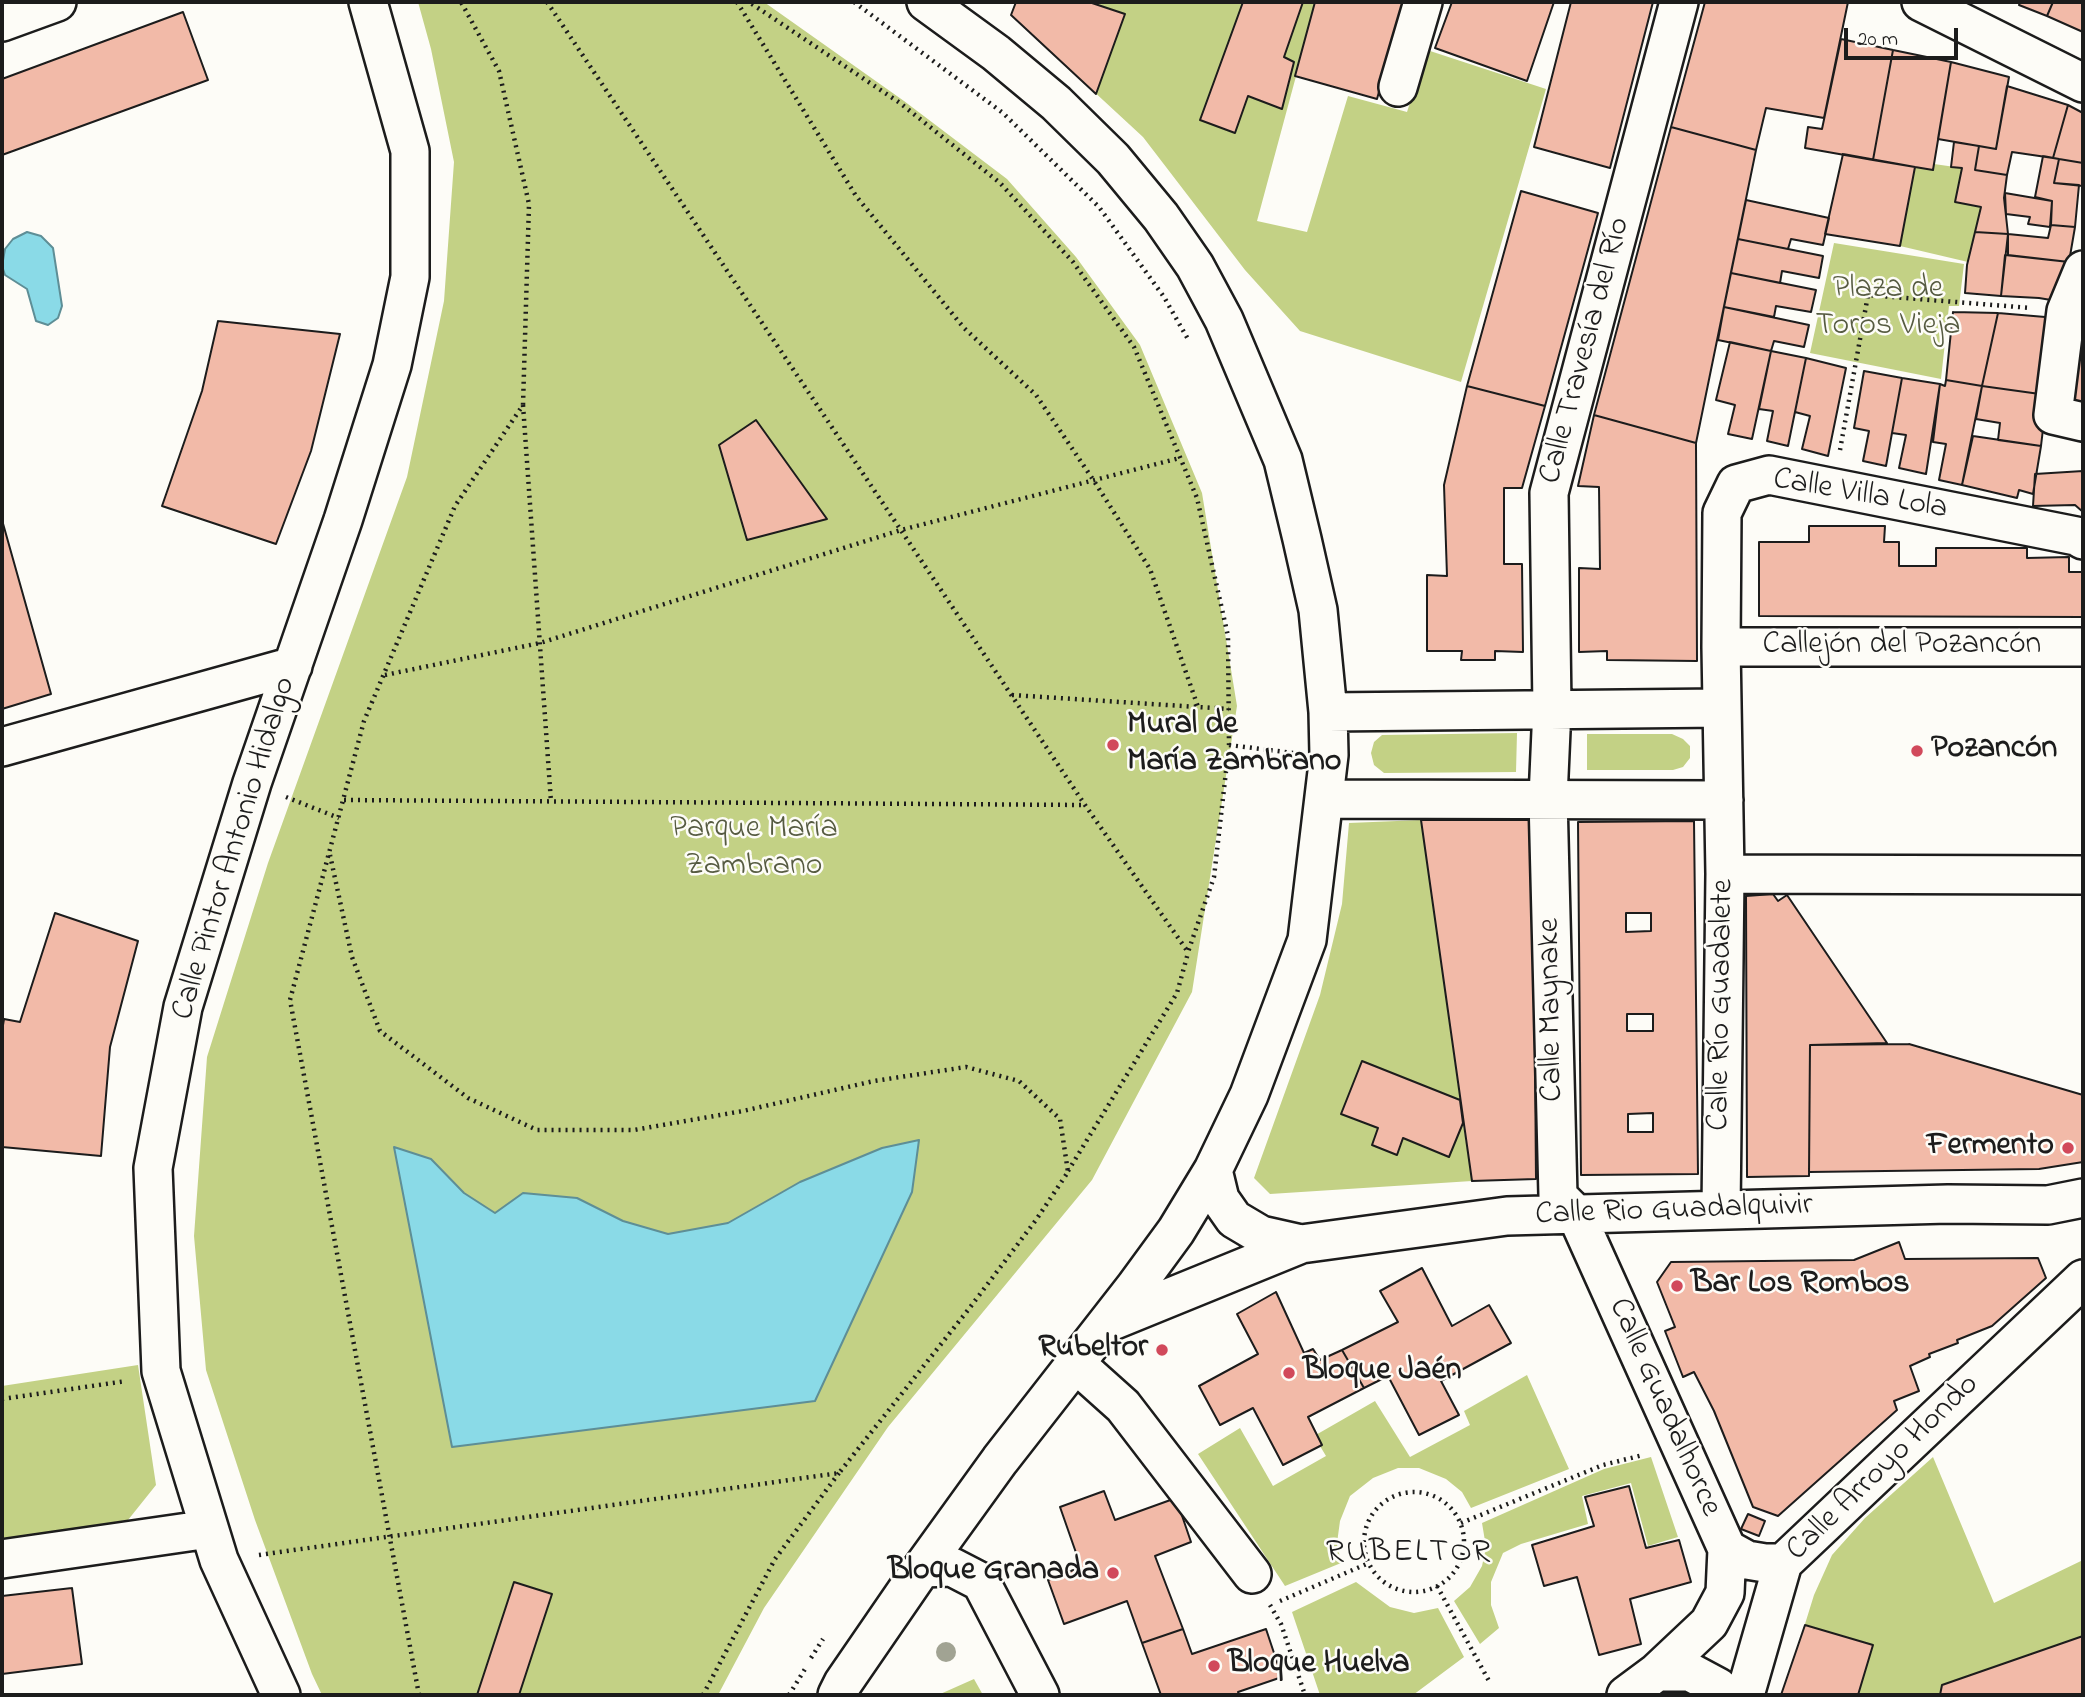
<!DOCTYPE html>
<html>
<head>
<meta charset="utf-8">
<style>
  body { margin:0 }
  #map { position:relative; width:2085px; height:1697px; overflow:hidden; background:#fdfcf7; font-family:"Indie Flower",sans-serif }
  canvas { display:block }
  .frame { position:absolute; inset:0; border:4px solid #1c1c1c; pointer-events:none }
  .scale { position:absolute; left:1844px; top:28px; width:114px; height:32px; box-sizing:border-box; border:4px solid #1c1c1c; border-top:0; padding-left:9px; font-size:21px; line-height:24px; white-space:nowrap; color:#1c1c1c; -webkit-text-stroke:5px #fdfcf7; paint-order:stroke }
</style>
</head>
<body>
<div id="map">
<canvas width="2085" height="1697"></canvas>
<div class="frame"></div>
<div class="scale">20 m</div>
</div>
<script>
const ctx = document.querySelector('canvas').getContext('2d');
ctx.lineJoin = 'round';
function paint(path, color) { ctx.fillStyle = color; ctx.fill(path, 'evenodd'); }
const toPath = rows => new Path2D(rows.map(r => 'M' + r).join(''));
function strokePath(path, color, width, dash) { ctx.strokeStyle = color; ctx.lineWidth = width; ctx.lineCap = dash ? 'butt' : 'round'; ctx.setLineDash(dash || []); ctx.stroke(path); }
function drawText(font, color, halo, rows, align = 'center') {
  ctx.font = font + ' "Indie Flower",sans-serif'; ctx.lineWidth = 5; ctx.setLineDash([]); ctx.textBaseline = 'middle'; ctx.strokeStyle = halo; ctx.fillStyle = color; for (const [text, x, y, turn = 0] of rows) {
    ctx.save(); ctx.translate(x, y); ctx.rotate((+turn || 0) * Math.PI / 180); ctx.textAlign = isNaN(turn) ? turn : align; if (halo) ctx.strokeText(text, 0, 0); ctx.fillText(text, 0, 0); ctx.restore();
  }
}
const green = toPath([
  [418,2,764,2,904,101,1007,179,1076,257,1140,345,1202,493,1237,706,1192,992,1092,1180,888,1427,764,1608,718,1695,322,1695,312,1674,255,1520,206,1370,194,1236,207,1057,268,863,407,477,444,301,454,162,431,49],
  [1016,2,1316,2,1257,221,1307,232,1348,96,1407,112,1427,50,1546,89,1461,382,1300,331,1245,270,1143,137,1011,15],
  [1934,164,1962,168,1955,202,1981,207,1968,262,1900,246,1915,167,1932,170],
  [1834,243,1964,264,1959,306,1949,306,1941,379,1810,353],
  [1517,733,1516,772,1384,773,1374,765,1371,753,1374,742,1382,735],
  [1587,734,1672,734,1683,739,1690,746,1690,758,1683,767,1673,770,1587,770],
  [1421,820,1460,1100,1362,1061,1341,1113,1378,1128,1372,1145,1396,1155,1403,1138,1448,1157,1463,1123,1472,1181,1270,1194,1254,1178,1320,995,1342,904,1349,823],
  [138,1365,156,1485,128,1520,2,1539,2,1386],
  [1527,1375,1569,1469,1471,1508,1462,1492,1446,1479,1419,1468,1398,1468,1373,1478,1350,1496,1340,1521,1337,1543,1341,1563,1285,1586,1198,1454,1240,1428,1273,1486,1326,1456,1314,1436,1375,1401,1410,1457,1470,1425,1464,1411],
  [1651,1457,1678,1537,1648,1546,1631,1483,1582,1496,1588,1524,1521,1544,1503,1553,1491,1582,1491,1605,1499,1628,1480,1644,1454,1601,1470,1587,1482,1566,1486,1547,1482,1523,1604,1469],
  [1933,1457,1994,1603,2083,1560,2083,1695,1783,1695,1814,1595,1832,1555,1865,1518],
  [1356,1582,1390,1607,1414,1613,1438,1608,1464,1657,1413,1695,1320,1695,1292,1612],
  [974,1679,983,1695,938,1695]
]);
const water = toPath([
  [27,232,41,236,53,248,62,306,58,318,48,325,36,321,27,289,5,275,2,266,5,249,13,239,27,232],
  [919,1140,912,1192,815,1401,452,1447,394,1147,431,1159,464,1193,495,1213,523,1193,577,1198,623,1221,668,1234,728,1223,800,1182,882,1148,919,1140]
]);
const building = toPath([
  [1016,2,1089,2,1125,14,1096,94,1011,15,1016,2],
  [1243,2,1303,2,1284,57,1294,62,1282,109,1248,96,1235,133,1200,120,1243,2],
  [1315,2,1404,2,1377,99,1295,76,1315,2],
  [1452,2,1554,2,1527,81,1435,48,1452,2],
  [1571,2,1653,2,1610,168,1534,147,1571,2],
  [1705,2,1848,2,1824,118,1766,108,1756,150,1671,127,1705,2],
  [2020,2,2053,2,2047,16,2019,5,2020,2],
  [2053,2,2083,2,2083,32,2047,16,2053,2],
  [183,12,208,80,2,155,2,79,183,12],
  [1841,39,1893,50,1873,160,1805,148,1808,127,1822,129,1841,39],
  [1893,50,1951,62,1933,170,1873,160,1893,50],
  [1951,62,2009,77,1996,149,1938,139,1951,62],
  [2007,86,2068,105,2053,158,2012,152,2007,175,1975,170,1979,146,1996,149,2007,86],
  [2068,105,2083,113,2083,163,2053,158,2068,105],
  [1671,127,1756,150,1696,443,1594,415,1671,127],
  [1954,142,1979,146,1975,170,2007,175,2004,198,2008,234,1975,232,1981,207,1955,202,1962,168,1951,167,1954,142],
  [1843,154,1915,167,1900,246,1825,234,1843,154],
  [2043,156,2059,159,2054,183,2079,185,2075,227,2051,225,2052,201,2035,197,2043,156],
  [2059,159,2083,163,2083,186,2054,183,2059,159],
  [1521,191,1598,213,1545,406,1467,386,1521,191],
  [2005,193,2052,201,2050,227,2028,224,2030,217,2006,214,2005,193],
  [1746,200,1829,218,1823,245,1791,239,1788,249,1738,239,1746,200],
  [2051,225,2075,227,2069,262,2008,255,2008,234,2048,238,2051,225],
  [1975,232,2008,234,2001,296,1965,293,1967,265,1975,232],
  [1738,239,1823,256,1819,278,1782,271,1780,283,1731,273,1738,239],
  [2005,255,2069,262,2063,302,2039,298,2001,296,2005,255],
  [1731,273,1816,290,1811,312,1776,306,1774,317,1724,307,1731,273],
  [1724,307,1809,325,1804,347,1774,341,1771,351,1718,340,1724,307],
  [1953,312,1998,313,1982,386,1946,380,1953,312],
  [1998,313,2057,318,2047,395,1982,386,1998,313],
  [218,321,340,334,311,451,276,544,162,506,202,391,218,321],
  [1730,342,1771,351,1752,439,1728,434,1735,405,1716,400,1730,342],
  [1771,351,1806,358,1788,446,1767,441,1773,411,1759,409,1771,351],
  [2073,352,2083,353,2083,409,2064,404,2073,352],
  [1806,358,1846,368,1828,456,1802,449,1810,416,1795,412,1806,358],
  [1864,371,1902,378,1886,466,1863,461,1869,431,1854,428,1864,371],
  [1902,378,1940,384,1926,474,1899,468,1906,435,1892,433,1902,378],
  [1946,380,1982,386,1962,485,1939,480,1946,444,1933,442,1940,384,1945,386,1946,380],
  [1467,386,1545,406,1522,488,1504,488,1504,564,1522,564,1523,652,1495,651,1495,660,1461,660,1462,651,1427,651,1427,575,1447,576,1444,485,1467,386],
  [1982,386,2047,395,2041,446,1998,440,2000,423,1976,419,1982,386],
  [1594,415,1696,443,1697,661,1607,660,1607,651,1579,652,1579,568,1600,569,1599,487,1578,486,1594,415],
  [756,420,827,519,747,540,719,445,756,420],
  [1973,436,2041,446,2033,494,2019,490,2017,498,1962,485,1973,436],
  [2083,471,2083,512,2075,505,2033,506,2035,474,2083,471],
  [2,520,51,694,2,709,2,520],
  [1809,526,1885,526,1884,542,1899,542,1899,566,1936,566,1936,548,2027,548,2027,558,2069,557,2069,572,2082,572,2082,617,1759,616,1759,542,1809,542,1809,526],
  [1421,820,1533,820,1536,1179,1472,1181,1421,820],
  [1694,821,1698,1174,1581,1175,1578,822,1694,821],
  [1626,913,1651,913,1651,931,1626,932,1626,913],
  [1627,1014,1653,1014,1653,1031,1627,1031,1627,1014],
  [1653,1113,1653,1132,1628,1132,1628,1114,1653,1113],
  [1773,894,1778,901,1787,895,1887,1043,1810,1045,1809,1176,1747,1177,1746,896,1773,894],
  [55,913,138,941,110,1047,101,1156,2,1147,2,1031,4,1019,20,1022,55,913],
  [1909,1044,2083,1095,2083,1162,2039,1169,1809,1172,1810,1045,1909,1044],
  [1362,1061,1460,1100,1463,1123,1449,1157,1403,1138,1397,1155,1372,1145,1378,1128,1341,1114,1362,1061],
  [1899,1242,1905,1259,2038,1258,2046,1278,1992,1326,1957,1340,1958,1343,1929,1354,1930,1357,1910,1366,1919,1391,1894,1401,1897,1410,1778,1516,1753,1507,1714,1411,1694,1372,1683,1377,1665,1331,1675,1327,1657,1282,1671,1262,1854,1260,1899,1242],
  [1422,1268,1452,1326,1489,1305,1511,1343,1441,1381,1459,1415,1419,1435,1388,1376,1364,1388,1342,1350,1398,1322,1380,1291,1422,1268],
  [1276,1292,1304,1353,1313,1349,1320,1360,1342,1350,1364,1388,1308,1417,1322,1445,1283,1465,1253,1408,1220,1425,1199,1386,1258,1354,1237,1314,1276,1292],
  [1629,1486,1646,1548,1679,1540,1691,1582,1630,1599,1641,1644,1599,1655,1577,1577,1544,1586,1532,1545,1594,1526,1585,1497,1629,1486],
  [1104,1491,1115,1520,1176,1498,1191,1542,1155,1556,1183,1629,1142,1643,1127,1601,1064,1624,1048,1580,1081,1567,1060,1507,1104,1491],
  [1748,1514,1765,1521,1759,1536,1741,1529,1748,1514],
  [514,1582,552,1594,519,1695,477,1695,514,1582],
  [72,1588,82,1664,2,1674,2,1596,72,1588],
  [1805,1625,1873,1645,1858,1695,1781,1695,1805,1625],
  [1183,1629,1192,1654,1266,1629,1282,1677,1238,1692,1239,1695,1161,1695,1142,1643,1183,1629],
  [2083,1636,2083,1695,1940,1695,1942,1685,2083,1636]
]);
const path = toPath([
  [547,2,1085,805,1188,952,1214,877,1229,745,1228,636,1197,498,1134,347,1073,262,1000,183,900,103,749,2],
  [737,2,856,196,964,328,1036,395,1094,481,1150,569,1198,707],
  [854,2,1003,113,1099,207,1164,297,1189,341],
  [523,405,551,802],
  [1840,450,1868,295,2031,308],
  [385,675,540,643,901,530,1180,458],
  [1012,695,1229,709],
  [1229,745,1293,753],
  [286,797,339,818],
  [344,800,1085,805],
  [1068,1171,1177,993,1188,953],
  [2,1399,126,1381],
  '1364 1542a50 50 0 1 1 100 0a50 50 0 1 1-100 0Z',
  [1461,1523,1603,1465,1643,1455],
  [259,1555,839,1473,968,1310,1036,1220,1068,1172,1060,1119,1019,1081,966,1067,874,1081,743,1111,634,1130,537,1130,468,1098,380,1031,352,957,330,855],
  [1437,1586,1489,1681],
  [1280,1601,1369,1563],
  [1270,1605,1281,1624,1305,1695],
  [811,1658,823,1639],
  [419,1695,290,1000,364,721,455,506,523,405,529,204,499,71,461,2],
  [703,1695,775,1559,839,1473],
  [789,1695,805,1669]
]);
const minor = toPath([
  [1679,2,1549,493,1552,708,1548,798,1558,1196,1576,1214,1727,1549,1747,1560,1765,1563,1783,1563],
  [1921,2,2083,83],
  [2,22,57,2],
  [1398,87,1423,2],
  [2083,270,2066,311,2053,415,2083,422],
  [1721,647,2083,647],
  [1328,712,1722,708],
  [2,747,293,666],
  [1325,799,1724,800],
  [1725,874,2083,875],
  [1213,1170,1220,1199,1234,1219,1261,1235,1301,1244],
  [1721,1210,1725,874,1721,647,1722,513,1736,484,1769,475,2076,536,2083,540],
  [1112,1321,1301,1244,1507,1216,1948,1204,2048,1205,2083,1198],
  [1075,1363,1123,1406,1252,1574],
  [2,1559,209,1529],
  [922,1568,952,1567,981,1582,1040,1695],
  [1657,1672,1690,1672,1718,1687,1725,1695],
  [281,1695,219,1560,161,1371,153,1168,183,1007,252,783,343,520,392,365,410,277,410,151,368,2],
  [837,1695,843,1683,922,1568,1000,1460,1135,1287,1176,1231,1213,1170,1249,1095,1307,940,1329,755,1328,712,1318,610,1302,539,1283,460,1224,320,1195,266,1161,217,1113,159,1056,103,996,53,926,2],
  [1626,1695,1657,1672,1709,1623,1725,1593,1727,1549],
  [1745,1695,1783,1563,2083,1279]
]);
const trees = [
  [946,1652]
];
const markers = [
  [1113,745,7,"#d1495b"],
  [1917,751,7,"#d1495b"],
  [2068,1148,7,"#d1495b"],
  [1677,1286,7,"#d1495b"],
  [1162,1350,7,"#d1495b"],
  [1289,1373,7,"#d1495b"],
  [1113,1573,7,"#d1495b"],
  [1214,1666,7,"#d1495b"]
];
const parkNames = [
  ["Plaza de",1888,291],
  ["Toros Vieja",1888,328],
  ["Parque María",754,831],
  ["Zambrano",754,868]
];
const streetNames = [
  ["Calle Travesía del Río",1587,351,-75],
  ["Calle Villa Lola",1860,496,10],
  ["Callejón del Pozancón",1902,647],
  ["Calle Pintor Antonio Hidalgo",236,849,-73],
  ["Calle Río Guadalete",1723,1005,-89],
  ["Calle Maynake",1553,1010,-91],
  ["Calle Rio Guadalquivir",1674,1212,-2],
  ["Calle Guadalhorce",1663,1408,66],
  ["Calle Arroyo Hondo",1884,1469,-44]
];
const poiNames = [
  ["Mural de",1127,727],
  ["María Zambrano",1127,764],
  ["Pozancón",1931,751],
  ["Fermento",2054,1148,"right"],
  ["Bar Los Rombos",1691,1286],
  ["Rubeltor",1148,1350,"right"],
  ["Bloque Jaén",1303,1373],
  ["Bloque Granada",1099,1573,"right"],
  ["Bloque Huelva",1228,1666]
];
const neighbourhoodNames = [
  ["RUBELTOR",1409,1555]
];
paint(green, '#c3d185');
paint(water, '#8adae7');
strokePath(water, '#5e8e96', 2);
paint(building, '#f2baa8');
strokePath(building, '#1c1c1c', 2);
strokePath(minor, '#1c1c1c', 42);
strokePath(path, '#1c1c1c', 4.5, [2, 5]);
strokePath(minor, '#fdfcf7', 37);
ctx.fillStyle = '#a1a393';
for (const [x, y] of trees) { ctx.beginPath(); ctx.arc(x, y, 10, 0, 2 * Math.PI); ctx.fill(); }
for (const [x, y, r, color] of markers) { const dot = new Path2D(); dot.arc(x, y, r, 0, 2 * Math.PI); ctx.fillStyle = color; ctx.fill(dot); strokePath(dot, '#fdfcf7', 2.5); }
drawText('32px', '#565b41', '#fdfcf7', parkNames);
drawText('32px', '#1c1c1c', '#fdfcf7', streetNames);
drawText('bold 32px', '#1c1c1c', '#fdfcf7', poiNames, 'left');
ctx.letterSpacing = '2px';
drawText('33px', '#1c1c1c', '#fdfcf7', neighbourhoodNames);
ctx.letterSpacing = '0px';
</script>
</body>
</html>
